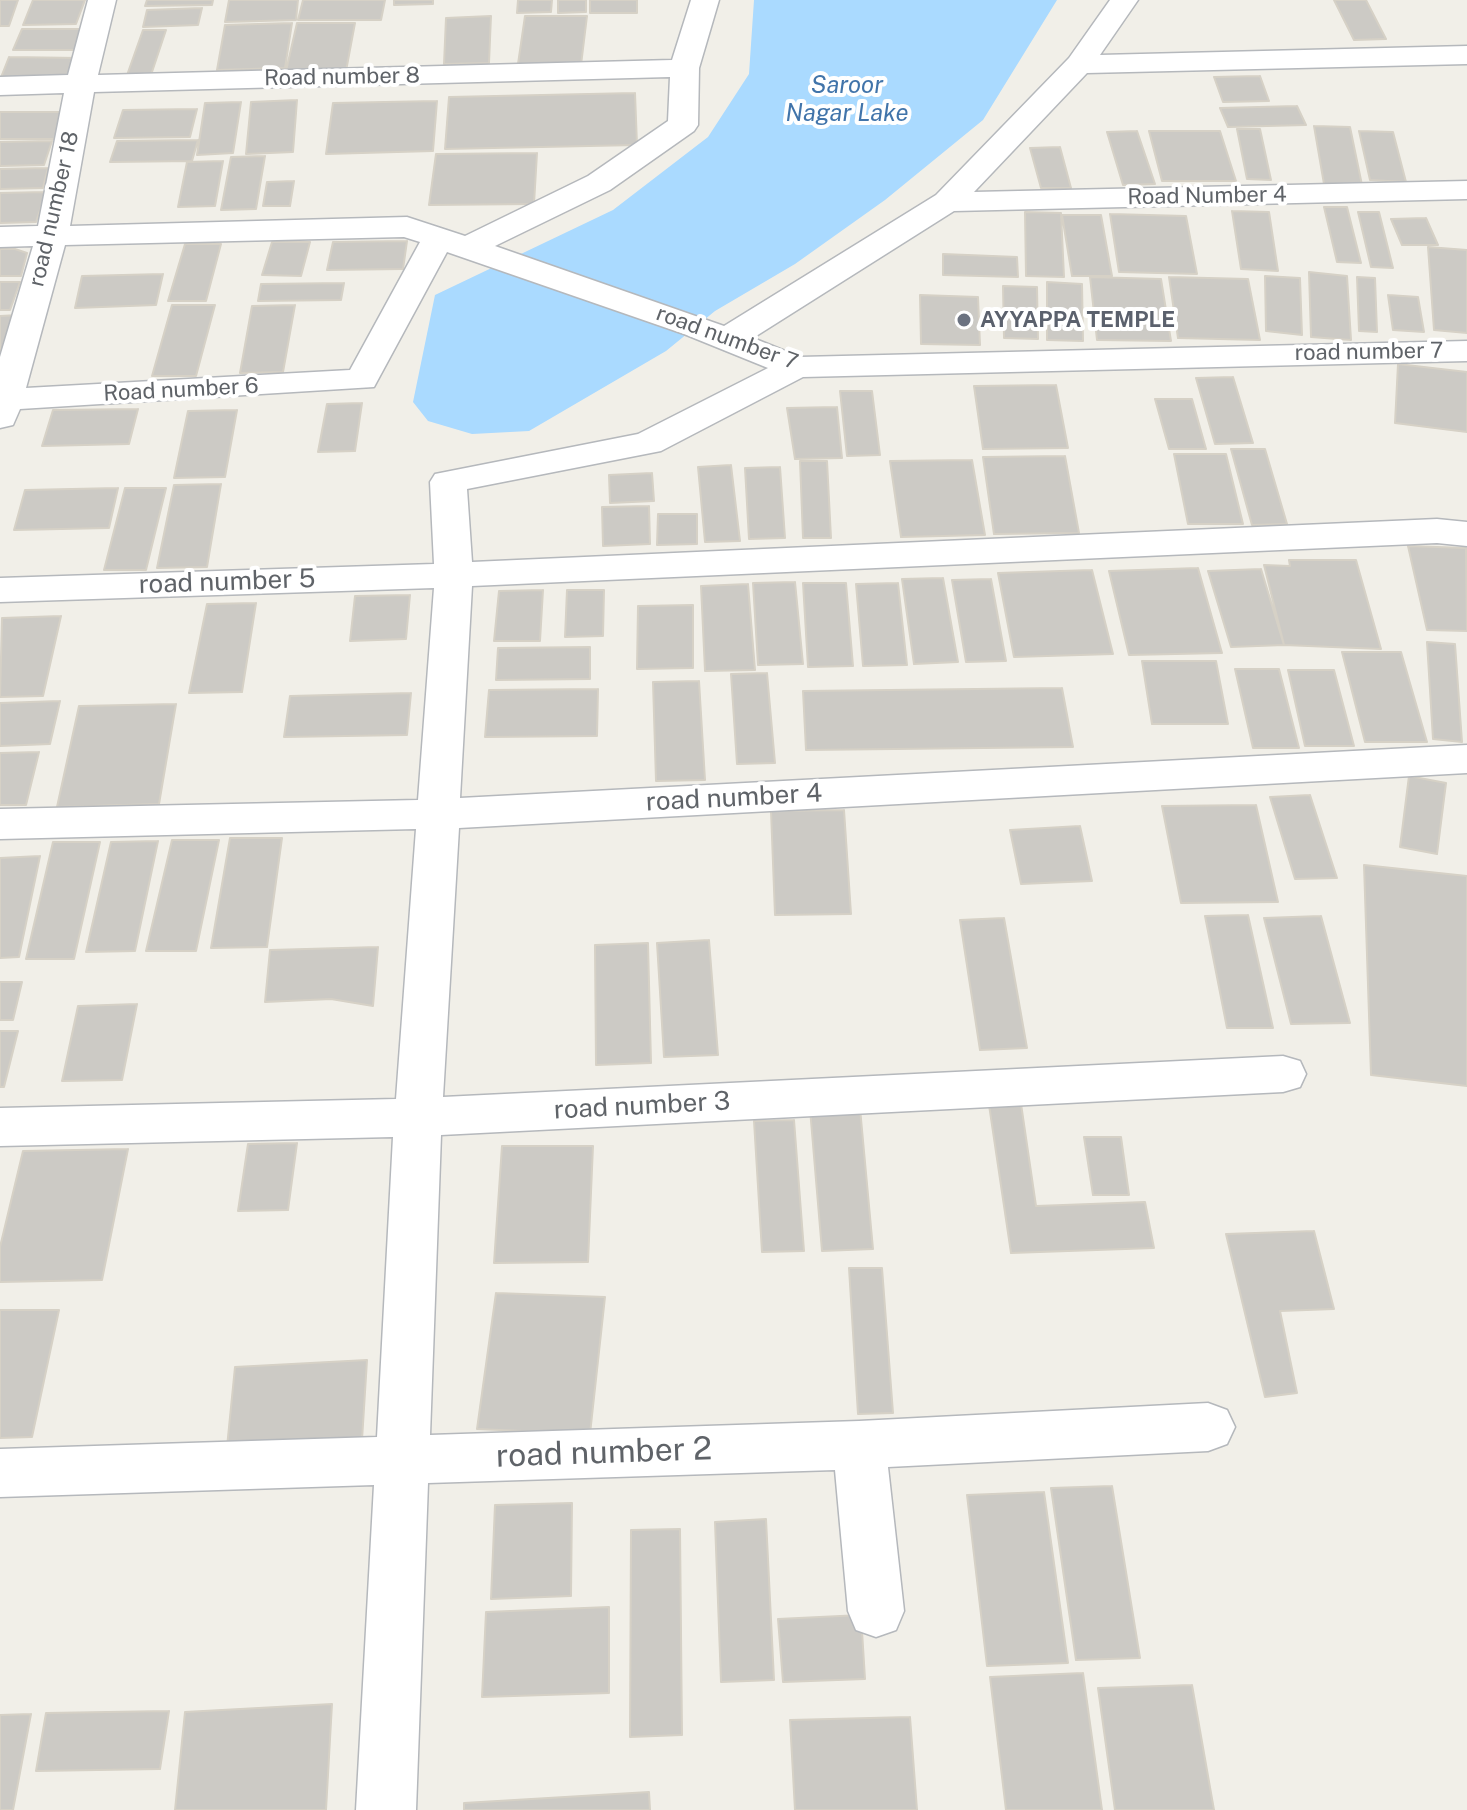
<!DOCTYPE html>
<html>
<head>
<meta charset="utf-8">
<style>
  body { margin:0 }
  canvas { display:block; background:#f1efe8 }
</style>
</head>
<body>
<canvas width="1467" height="1810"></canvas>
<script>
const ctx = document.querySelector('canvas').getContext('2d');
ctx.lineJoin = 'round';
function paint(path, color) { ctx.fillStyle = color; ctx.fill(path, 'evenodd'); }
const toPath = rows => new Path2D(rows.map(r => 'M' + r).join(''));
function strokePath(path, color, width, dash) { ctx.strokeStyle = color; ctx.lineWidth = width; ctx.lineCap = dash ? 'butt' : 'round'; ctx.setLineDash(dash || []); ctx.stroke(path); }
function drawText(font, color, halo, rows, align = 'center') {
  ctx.font = font + ' "Public Sans",sans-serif'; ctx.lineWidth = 8; ctx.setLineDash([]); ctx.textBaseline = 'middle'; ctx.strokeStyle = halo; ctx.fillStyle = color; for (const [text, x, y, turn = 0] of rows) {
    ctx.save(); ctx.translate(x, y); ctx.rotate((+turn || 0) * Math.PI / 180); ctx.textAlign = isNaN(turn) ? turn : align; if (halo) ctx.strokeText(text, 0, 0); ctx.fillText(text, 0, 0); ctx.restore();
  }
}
const water = toPath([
  [754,0,1057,0,983,120,885,200,795,264,715,311,666,351,529,431,472,434,428,421,413,402,435,295,613,210,708,137,749,74]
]);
const building = toPath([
  [0,0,18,0,9,26,0,26,0,0],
  [33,0,85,0,76,24,23,25,33,0],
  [147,0,213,0,212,5,145,6,147,0],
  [229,0,298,0,296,20,225,22,229,0],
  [303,0,385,0,381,20,298,20,303,0],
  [394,0,433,0,433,4,394,5,394,0],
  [518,0,552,0,551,12,517,13,518,0],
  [558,0,586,0,586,12,558,13,558,0],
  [590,0,637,0,637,13,590,13,590,0],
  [1334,0,1366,0,1386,39,1354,40,1334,0],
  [202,8,198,25,143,27,147,10,202,8],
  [491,16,489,63,444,64,446,18,491,16],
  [525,16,587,16,581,65,518,64,525,16],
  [292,23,285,68,217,70,225,25,292,23],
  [297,23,355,23,346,71,286,71,297,23],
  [22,29,91,29,83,50,13,50,22,29],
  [143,30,166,30,150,78,126,78,143,30],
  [9,57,80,58,70,81,0,80,9,57],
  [1260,76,1269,101,1223,102,1214,77,1260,76],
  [635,93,637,145,445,149,449,97,635,93],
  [297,100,293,152,246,154,251,102,297,100],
  [437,101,433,151,326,154,333,103,437,101],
  [241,102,233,153,197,155,205,103,241,102],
  [1297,106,1306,125,1228,127,1220,108,1297,106],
  [197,109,190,137,114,138,123,110,197,109],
  [0,112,64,112,54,139,0,139,0,112],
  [1314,126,1350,127,1362,185,1324,184,1314,126],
  [1237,129,1260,129,1271,180,1247,179,1237,129],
  [1137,131,1155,184,1123,185,1107,132,1137,131],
  [1149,131,1220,131,1236,181,1162,181,1149,131],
  [1359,131,1393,132,1406,182,1370,180,1359,131],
  [198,140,192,161,110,162,117,141,198,140],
  [52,141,44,165,0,166,0,142,52,141],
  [1060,147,1071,188,1041,188,1030,148,1060,147],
  [537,153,534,204,429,205,436,154,537,153],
  [265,156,256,209,221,210,231,157,265,156],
  [223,161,215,206,178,207,187,162,223,161],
  [48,168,43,188,0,189,0,169,48,168],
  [294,181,290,206,263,206,267,182,294,181],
  [46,192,36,222,0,223,0,193,46,192],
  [1324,207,1347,207,1361,263,1337,262,1324,207],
  [1232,211,1269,212,1278,271,1241,269,1232,211],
  [1025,212,1061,213,1064,277,1026,276,1025,212],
  [1358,212,1379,212,1393,268,1371,267,1358,212],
  [1110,214,1186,216,1197,274,1119,272,1110,214],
  [1062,215,1101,215,1112,276,1072,276,1062,215],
  [1426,218,1438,245,1402,245,1391,219,1426,218],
  [407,241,403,269,327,270,333,242,407,241],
  [272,242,310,242,301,276,262,275,272,242],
  [185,244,221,244,206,301,168,301,185,244],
  [1428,247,1467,250,1467,333,1434,330,1428,247],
  [0,249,15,249,27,253,21,276,0,276,0,249],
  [943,254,1017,257,1018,277,943,275,943,254],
  [1309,272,1347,276,1351,340,1311,337,1309,272],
  [163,274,156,305,75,308,82,276,163,274],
  [1265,276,1300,278,1302,335,1266,331,1265,276],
  [1090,277,1161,279,1171,341,1097,340,1090,277],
  [1169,277,1248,279,1260,340,1178,338,1169,277],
  [1357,277,1375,278,1377,332,1359,331,1357,277],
  [0,282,20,282,10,310,0,310,0,282],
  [1047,282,1082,284,1083,341,1047,340,1047,282],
  [344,283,341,300,258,301,261,284,344,283],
  [1003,286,1037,287,1038,339,1004,338,1003,286],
  [920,295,978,297,980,345,921,344,920,295],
  [1388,295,1418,297,1424,332,1393,330,1388,295],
  [172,305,215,305,196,376,152,376,172,305],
  [295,305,283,372,240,373,252,306,295,305],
  [19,315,0,377,0,316,19,315],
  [1398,364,1467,372,1467,432,1395,423,1398,364],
  [1233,377,1253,443,1215,444,1196,378,1233,377],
  [1056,385,1068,448,983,449,974,386,1056,385],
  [840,391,872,391,880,455,847,456,840,391],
  [1155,399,1192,399,1206,449,1169,449,1155,399],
  [362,403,355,451,318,452,327,404,362,403],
  [837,407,842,458,795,459,787,408,837,407],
  [138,409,129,444,42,446,53,410,138,409],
  [237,410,225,477,174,478,188,411,237,410],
  [1231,449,1265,449,1287,524,1252,525,1231,449],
  [1174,454,1226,454,1243,524,1188,524,1174,454],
  [1065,456,1079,533,994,534,983,457,1065,456],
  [972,460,985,535,901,537,890,461,972,460],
  [800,461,827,461,831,538,803,538,800,461],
  [731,465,740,541,705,542,698,467,731,465],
  [780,467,785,538,749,539,745,468,780,467],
  [652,473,654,501,610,503,609,475,652,473],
  [221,484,207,567,157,568,174,485,221,484],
  [118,488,109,528,14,530,25,490,118,488],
  [125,488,166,488,146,570,104,570,125,488],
  [649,506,650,544,603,546,602,507,649,506],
  [658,514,697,514,697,544,657,545,658,514],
  [1408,546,1466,548,1467,631,1427,630,1408,546],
  [1289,560,1356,560,1381,649,1284,645,1264,565,1290,566,1289,560],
  [1198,568,1222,653,1129,655,1109,571,1198,568],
  [1261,569,1284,645,1231,647,1208,571,1261,569],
  [1092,570,1113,654,1014,657,998,573,1092,570],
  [943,578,958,662,914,664,902,579,943,578],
  [991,579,1006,661,966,662,952,580,991,579],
  [795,582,803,664,758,665,753,583,795,582],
  [803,583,846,583,853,666,808,667,803,583],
  [898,583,907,665,863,666,856,584,898,583],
  [748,584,755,670,705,671,701,586,748,584],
  [543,590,540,641,494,641,499,591,543,590],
  [567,590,604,590,603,636,565,637,567,590],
  [410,595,406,639,350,641,355,596,410,595],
  [256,603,242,692,189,693,207,604,256,603],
  [693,605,693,668,637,669,638,606,693,605],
  [61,616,43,696,0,697,2,618,61,616],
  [1427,642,1455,644,1462,742,1433,739,1427,642],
  [590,647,590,679,496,680,498,648,590,647],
  [1342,652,1401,652,1427,742,1365,742,1342,652],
  [1142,661,1216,661,1228,724,1152,724,1142,661],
  [1235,669,1279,669,1299,748,1253,748,1235,669],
  [1288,670,1334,670,1354,746,1305,746,1288,670],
  [767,673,775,763,737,764,731,674,767,673],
  [699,681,705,780,656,781,653,682,699,681],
  [1062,688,1073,747,806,750,803,691,1062,688],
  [598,689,597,736,485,737,489,690,598,689],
  [411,693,407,735,284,737,290,696,411,693],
  [60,701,50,744,0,746,0,703,60,701],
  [176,704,159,804,57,807,79,706,176,704],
  [39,752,26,805,0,805,0,753,39,752],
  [1409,776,1446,783,1437,854,1400,847,1409,776],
  [1310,795,1337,878,1295,879,1270,797,1310,795],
  [1256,805,1278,902,1181,903,1162,806,1256,805],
  [844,810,851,914,775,915,771,811,844,810],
  [1080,826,1092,881,1021,884,1010,830,1080,826],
  [230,838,282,838,267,947,211,948,230,838],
  [172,840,219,840,196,951,146,951,172,840],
  [158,841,135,951,86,952,111,842,158,841],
  [53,842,100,842,74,959,26,959,53,842],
  [40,856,19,957,0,958,0,858,40,856],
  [1364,865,1467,876,1467,1086,1371,1075,1364,865],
  [1248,915,1273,1028,1227,1028,1205,916,1248,915],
  [1321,916,1350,1023,1291,1024,1264,918,1321,916],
  [1004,918,1027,1048,980,1050,960,920,1004,918],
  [709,940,718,1055,664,1057,657,943,709,940],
  [648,943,651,1063,596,1065,595,945,648,943],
  [378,947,373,1006,331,999,265,1002,270,950,378,947],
  [0,982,22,982,13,1020,0,1020,0,982],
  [137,1004,122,1080,62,1081,78,1006,137,1004],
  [0,1031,18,1031,4,1087,0,1087,0,1031],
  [1020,1097,1036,1206,1145,1202,1154,1248,1011,1253,988,1098,1020,1097],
  [860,1108,873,1249,822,1251,810,1109,860,1108],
  [794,1120,804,1251,762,1252,754,1121,794,1120],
  [1084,1137,1121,1137,1129,1195,1093,1195,1084,1137],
  [297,1143,288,1210,238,1211,248,1144,297,1143],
  [502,1146,593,1146,588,1262,494,1263,502,1146],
  [128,1149,102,1280,0,1282,0,1247,23,1151,128,1149],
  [1314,1231,1334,1309,1280,1311,1297,1393,1265,1397,1226,1234,1314,1231],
  [849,1268,882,1268,893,1413,858,1414,849,1268],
  [496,1293,605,1297,590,1434,477,1429,496,1293],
  [0,1310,59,1310,32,1437,0,1438,0,1310],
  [367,1360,362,1440,227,1447,235,1367,367,1360],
  [1112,1486,1140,1658,1076,1660,1051,1488,1112,1486],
  [1044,1492,1068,1663,987,1666,967,1495,1044,1492],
  [572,1503,571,1596,491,1599,495,1505,572,1503],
  [766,1519,774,1680,721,1682,715,1522,766,1519],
  [680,1529,682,1735,630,1737,631,1530,680,1529],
  [609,1607,609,1693,482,1697,486,1612,609,1607],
  [861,1615,865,1679,783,1682,778,1619,861,1615],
  [1083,1673,1102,1810,1006,1810,990,1677,1083,1673],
  [1192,1685,1214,1810,1115,1810,1098,1688,1192,1685],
  [332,1704,326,1810,175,1810,185,1712,332,1704],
  [169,1711,160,1769,36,1771,46,1713,169,1711],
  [31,1714,13,1810,0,1810,0,1715,31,1714],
  [910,1717,917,1810,795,1810,790,1720,910,1717],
  [649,1792,650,1810,464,1810,464,1803,649,1792]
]);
const minor = toPath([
  [88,0,116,0,98,75,672,60,691,0,719,0,699,68,698,125,694,131,610,190,495,246,724,326,936,195,1069,58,1110,0,1138,0,1100,55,1467,46,1467,64,1087,73,974,192,1467,181,1467,199,954,211,753,338,800,357,1467,341,1467,361,803,377,661,451,467,489,472,562,1437,519,1467,522,1467,546,1437,543,472,586,460,798,1467,745,1467,773,459,828,443,1097,1283,1056,1300,1061,1306,1074,1300,1087,1283,1092,441,1135,430,1435,859,1421,1208,1403,1227,1410,1235,1427,1227,1444,1208,1451,888,1467,904,1611,896,1630,876,1637,856,1630,848,1611,835,1470,428,1483,416,1810,356,1810,374,1485,0,1497,0,1449,377,1437,393,1137,0,1146,0,1108,396,1099,416,829,0,839,0,809,418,800,434,588,0,602,0,578,434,564,430,482,435,474,638,434,768,368,684,334,447,252,374,387,20,409,13,425,0,428,0,357,33,246,0,247,0,227,38,226,64,93,0,95,0,77,68,75,88,0],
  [670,77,668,121,588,176,465,236,407,217,70,226,94,92,670,77],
  [404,237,420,242,350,370,26,388,65,245,404,237]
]);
const markers = [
  [964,320,8,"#6b7280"]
];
const farStreetnames = [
  ["Road number 8",342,77,-1],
  ["Road Number 4",1207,196,-1],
  ["road number 18",54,209,-77],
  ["road number 7",727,338,20],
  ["road number 7",1369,352,-1],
  ["Road number 6",181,390,-3]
];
const farWorshipnames = [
  ["AYYAPPA TEMPLE",980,320]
];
const farWaternames = [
  ["Saroor",847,86],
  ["Nagar Lake",847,114]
];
const streetNames = [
  ["road number 5",227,582,-2],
  ["road number 4",734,798,-3],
  ["road number 3",642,1106,-3]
];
const nearStreetnames = [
  ["road number 2",604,1453,-2]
];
paint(water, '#aadaff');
paint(building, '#cccac5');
strokePath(building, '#d6d1c6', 2);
strokePath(minor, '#b5b8bc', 3);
paint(minor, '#fff');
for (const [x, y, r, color] of markers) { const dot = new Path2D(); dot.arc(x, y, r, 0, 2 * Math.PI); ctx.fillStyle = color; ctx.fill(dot); strokePath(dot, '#fff', 3); }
drawText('22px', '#5f6368', '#fff', farStreetnames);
drawText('bold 22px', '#5b616d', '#fff', farWorshipnames, 'left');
drawText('italic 24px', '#4174aa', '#fff', farWaternames);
drawText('26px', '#5f6368', '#fff', streetNames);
drawText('32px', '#5f6368', '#fff', nearStreetnames);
</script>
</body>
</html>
